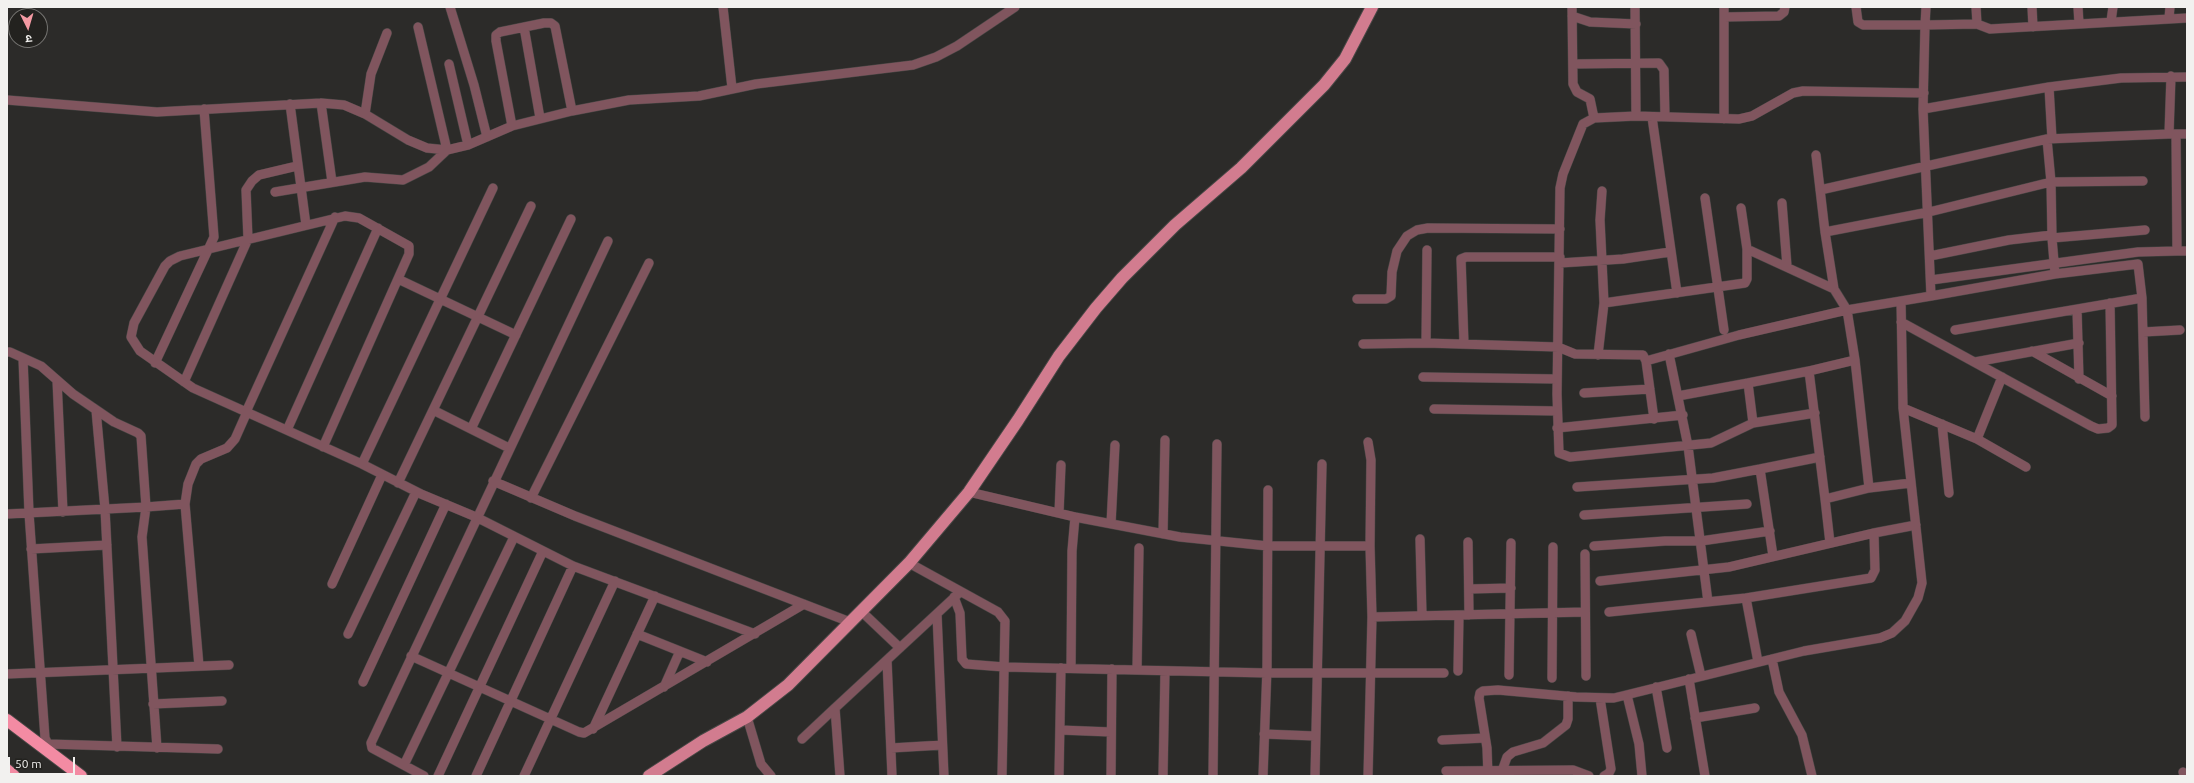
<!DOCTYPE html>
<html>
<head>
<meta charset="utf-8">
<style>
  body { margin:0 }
  #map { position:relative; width:2194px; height:783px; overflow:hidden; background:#2c2b29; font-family:Ubuntu,"Noto Sans Devanagari",sans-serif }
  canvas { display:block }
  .frame { position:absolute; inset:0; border:8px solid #f2f1ef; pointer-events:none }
  .north { position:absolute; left:8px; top:8px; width:40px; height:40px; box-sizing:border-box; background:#23221f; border:1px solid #767572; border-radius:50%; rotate:175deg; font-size:11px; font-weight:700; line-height:16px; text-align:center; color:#f2f1ef }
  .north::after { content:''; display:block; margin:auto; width:14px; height:18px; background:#f49aa3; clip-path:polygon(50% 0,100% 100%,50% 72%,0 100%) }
  .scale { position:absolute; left:8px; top:757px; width:67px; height:18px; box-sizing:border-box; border:2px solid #f2f1ef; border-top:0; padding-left:5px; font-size:12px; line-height:14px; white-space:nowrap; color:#f2f1ef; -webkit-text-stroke:3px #23221f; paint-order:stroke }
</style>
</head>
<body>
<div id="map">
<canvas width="2194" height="783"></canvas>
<div class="frame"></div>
<div class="north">उ</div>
<div class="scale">50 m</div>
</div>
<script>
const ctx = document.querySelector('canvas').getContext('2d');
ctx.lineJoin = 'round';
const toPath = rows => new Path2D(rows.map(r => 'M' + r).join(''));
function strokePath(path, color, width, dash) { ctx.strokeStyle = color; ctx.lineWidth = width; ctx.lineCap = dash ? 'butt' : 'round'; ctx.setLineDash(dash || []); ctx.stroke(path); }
const minor = toPath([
  [450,7,474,85,487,137],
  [723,7,732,88],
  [1572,7,1573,84,1577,92,1590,99,1594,118],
  [1635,7,1636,116,1739,119,1752,116,1793,93,1803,91,1924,93],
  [1856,7,1858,22,1863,25,1925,25,1926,7],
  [1976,7,1977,24],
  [2032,7,2033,27],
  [2078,7,2079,24],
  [1572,16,1590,22,1636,24],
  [1724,17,1779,16,1784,12,1785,7],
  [2169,18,2170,7],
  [2187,18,1990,29,1977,24,1925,25,1923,109,2049,87,2121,78,2187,77],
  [2111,21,2113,7],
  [524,27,540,118],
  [449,64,468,145],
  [1573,64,1659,63,1664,70,1665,117],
  [2171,76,2169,134,2187,134],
  [2049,87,2052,139],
  [7,100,157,112,321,103,344,105,365,114,408,140,427,148,447,150,468,145,512,126,572,111,629,100,699,96,756,84,913,65,936,57,957,46,1015,7],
  [321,103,332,182],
  [290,104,306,225],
  [1923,109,1931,296,2055,274],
  [365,114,371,74,387,33],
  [1636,116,1594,118,1583,124,1563,174,1560,188,1557,394,1559,453,1570,457,1711,443,1753,423],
  [1652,117,1677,293],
  [1724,119,1724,7],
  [512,126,496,41,496,35,500,32,544,23,551,23,555,26,572,111],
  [2176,134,2177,251,2187,251],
  [2047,139,2051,182,2052,238],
  [1816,155,1825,232,1834,289],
  [1820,190,2047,139,2169,134],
  [275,192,365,177,403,180,429,167,447,150,418,27],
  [1705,198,1724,330],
  [1782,203,1787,266],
  [1825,232,1929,212,2051,182,2143,181],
  [1930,256,2009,240,2052,235],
  [1560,263,1623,259,1670,252],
  [398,279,516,335],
  [1931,280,2138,252,2177,251],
  [1357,299,1386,299,1391,296,1392,272,1397,251,1407,236,1417,230,1428,228,1560,229],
  [1604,303,1745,283,1747,279,1747,249,1741,208],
  [2077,309,2079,379],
  [1901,322,2091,426,2098,429,2108,428,2112,425,2112,422,2110,303],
  [1955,330,2142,298],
  [2143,332,2180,330],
  [1426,343,1427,250],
  [1363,344,1426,343,1558,347,1575,354,1643,355,1646,361,1654,419],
  [1464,344,1461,259,1466,257,1560,257],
  [2032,351,2112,396],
  [7,352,10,352,41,366,73,394,114,422,138,433,141,436,146,507,7,514],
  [1669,354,1688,446,1708,602],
  [1598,355,1604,303,1600,220,1602,191],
  [23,358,29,513,45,738,48,744,218,749],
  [1646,361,1739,335,1847,310,1834,289,1747,249],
  [1975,362,2079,343],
  [155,363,214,237,204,109],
  [1809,371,1748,383,1753,423,1815,413],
  [1423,377,1557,379],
  [57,380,63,512],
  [184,382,248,239,246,190,252,181,259,175,297,166],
  [1584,393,1650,389],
  [1678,396,1748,383],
  [1903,408,1977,439,2026,467],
  [1434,409,1557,411],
  [96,410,105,509,117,747],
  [433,410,509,448],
  [246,412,335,217],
  [2145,417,2142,298,2138,264,2055,274,2052,238,2145,230],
  [1942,424,1949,493],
  [1557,428,1683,415],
  [471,429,571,219],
  [287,430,378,228],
  [1977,439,2002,377],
  [1368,442,1371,460,1370,546,1372,617,1368,776],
  [323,447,409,254,409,246,359,218,345,216,180,256,170,261,165,266,134,323,131,337,140,351,193,388,362,464,421,494,476,517,573,566,755,634],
  [362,464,493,188],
  [493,481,575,516,850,622],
  [398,483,531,206],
  [1911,483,1869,488,1855,360,1847,310,1931,296],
  [1577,487,1713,478,1760,469],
  [969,492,1075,517,1180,537,1268,546,1370,546],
  [531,498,649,263],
  [1825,499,1809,371,1855,360],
  [185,504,199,666],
  [1059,513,1061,465],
  [1584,515,1747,504],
  [1111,524,1115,445],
  [1163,534,1165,440],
  [1420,539,1422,615],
  [1468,542,1469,615],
  [1830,543,1825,499,1869,488],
  [1594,546,1665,541,1701,541,1770,531],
  [31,549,107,545],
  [1585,554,1586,676],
  [1773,556,1760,469,1820,457],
  [909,563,998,612,1005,621,1002,776],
  [1600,581,1729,567,1874,533],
  [332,584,382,475],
  [1469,589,1511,588],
  [954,597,960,613,962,659,966,664,1004,667,1267,673,1444,673],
  [1746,598,1758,662],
  [861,611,900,648],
  [1609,612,1746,598,1871,578,1875,570,1874,533,1916,525],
  [937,614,944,776],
  [1372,617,1585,612],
  [348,634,416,492],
  [637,634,707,662],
  [1691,634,1701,676],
  [411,656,579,732,584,733,804,604],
  [1772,659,1779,692,1802,735,1812,776],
  [887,660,892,776],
  [1071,668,1072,551,1075,517],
  [1137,670,1139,548],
  [1458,671,1459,615],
  [7,674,229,665],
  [1509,675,1511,543],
  [1552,678,1553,547],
  [1689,679,1705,776],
  [363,682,446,504],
  [664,687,680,651],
  [1656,687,1667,748],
  [1627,695,1639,744,1642,776],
  [1600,698,1611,769,1609,773,1604,776],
  [153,704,222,701],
  [747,717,761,764,771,776],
  [1695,718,1755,708],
  [593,729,655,596],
  [1060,730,1111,732],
  [1264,734,1315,736],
  [802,739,835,708],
  [1442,740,1485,738],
  [157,748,142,537,146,507,185,504,188,484,196,464,201,459,227,448,235,439,247,412],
  [891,748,942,745],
  [404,765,514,537],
  [1446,771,1573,770,1589,776],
  [1502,771,1507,757,1513,752,1543,743,1566,725,1568,719,1568,696],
  [2183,772,2184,776],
  [424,776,372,748,371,743,608,241],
  [438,776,543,551],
  [476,776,573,566],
  [524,776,615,581],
  [840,776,835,708,957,595],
  [1059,776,1061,668],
  [1111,776,1112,669],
  [1163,776,1165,671],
  [1213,776,1217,444],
  [1263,776,1267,668,1268,490],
  [1315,776,1322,464],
  [1488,776,1487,748,1479,698,1480,693,1483,691,1498,690,1576,697,1614,698,1804,651,1880,638,1892,633,1905,621,1918,598,1922,583,1903,408,1901,301]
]);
const major = toPath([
  [649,776,703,741,747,717,788,685,909,563,969,492,1018,420,1059,356,1096,308,1122,278,1175,225,1241,168,1324,85,1345,59,1372,7]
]);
const highway = toPath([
  [7,720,81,776],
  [7,770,14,776]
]);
strokePath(minor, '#484745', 10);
strokePath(major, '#484745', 14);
strokePath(highway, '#484745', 14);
strokePath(minor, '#80555e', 9);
strokePath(major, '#d27c8f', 12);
strokePath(highway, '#f38ba3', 12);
</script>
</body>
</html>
